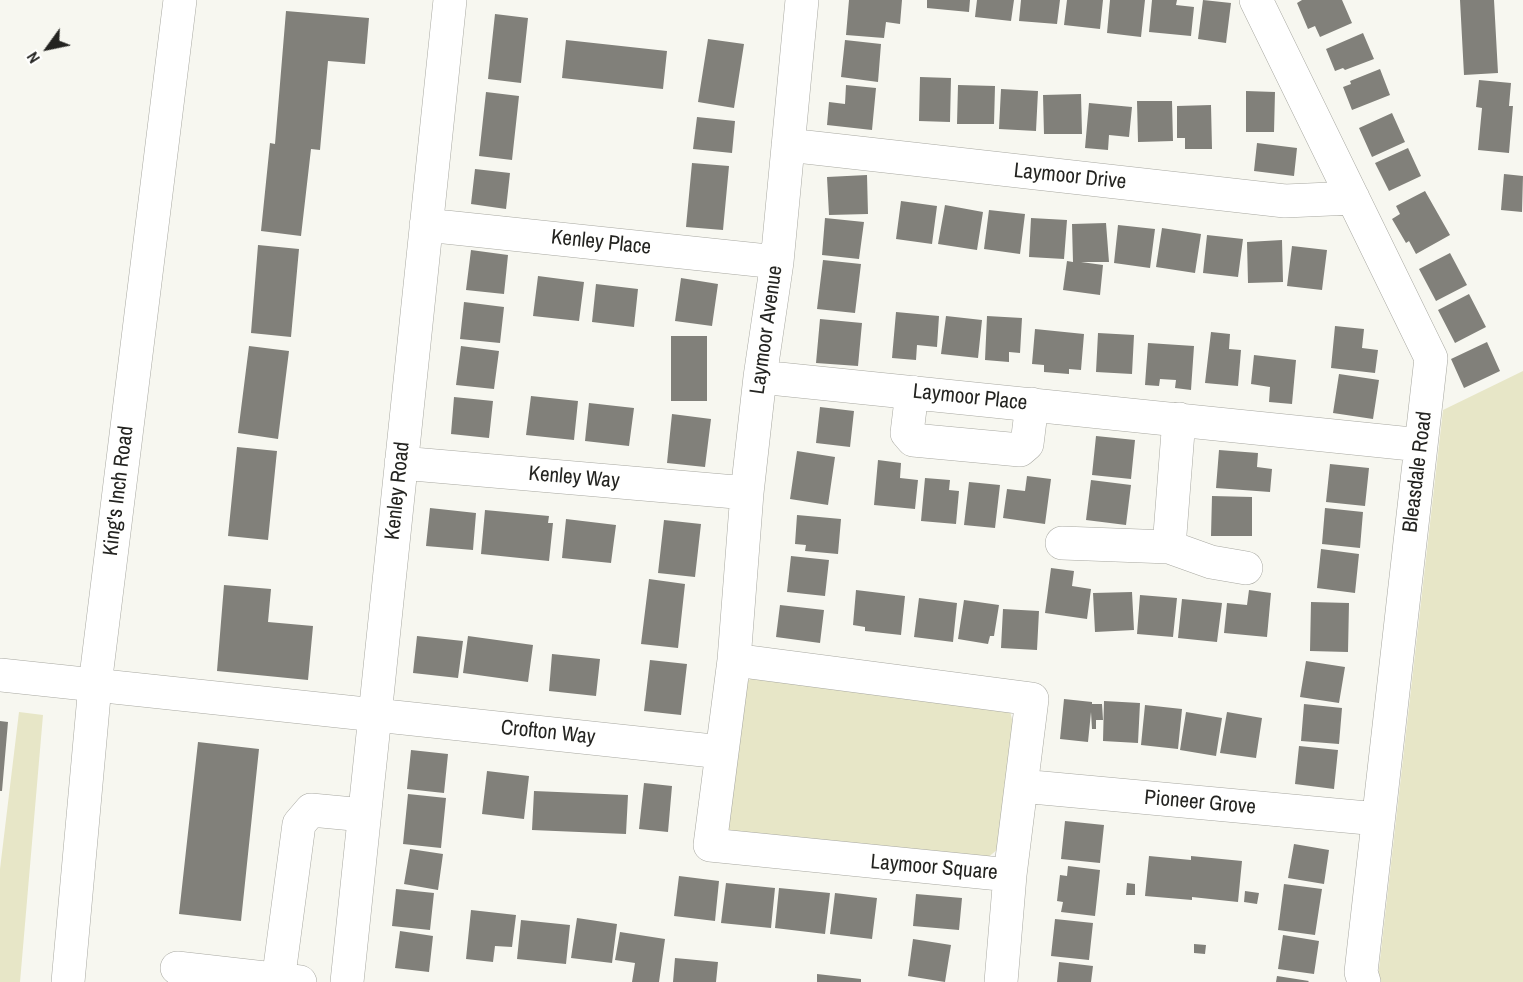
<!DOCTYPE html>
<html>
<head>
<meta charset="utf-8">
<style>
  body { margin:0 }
  #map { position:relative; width:1523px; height:982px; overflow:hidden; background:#f7f7f0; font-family:"Archivo Narrow",sans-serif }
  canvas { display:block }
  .north { position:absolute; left:18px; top:18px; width:60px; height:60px; -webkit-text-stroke:4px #fffffe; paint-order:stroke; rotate:237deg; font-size:16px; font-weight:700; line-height:24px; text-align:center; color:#242421 }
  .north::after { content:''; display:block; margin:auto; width:21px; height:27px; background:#242421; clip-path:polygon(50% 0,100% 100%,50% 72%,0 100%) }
</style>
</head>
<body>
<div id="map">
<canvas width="1523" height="982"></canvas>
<div class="north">N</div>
</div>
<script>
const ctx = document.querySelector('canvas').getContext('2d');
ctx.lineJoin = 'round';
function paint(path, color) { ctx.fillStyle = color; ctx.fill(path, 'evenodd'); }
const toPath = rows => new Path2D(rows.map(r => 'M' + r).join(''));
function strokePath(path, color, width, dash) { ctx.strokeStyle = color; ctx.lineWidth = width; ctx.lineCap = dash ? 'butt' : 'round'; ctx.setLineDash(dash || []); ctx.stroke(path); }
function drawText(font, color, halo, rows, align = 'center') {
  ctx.font = font + ' "Archivo Narrow",sans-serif'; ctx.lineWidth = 4.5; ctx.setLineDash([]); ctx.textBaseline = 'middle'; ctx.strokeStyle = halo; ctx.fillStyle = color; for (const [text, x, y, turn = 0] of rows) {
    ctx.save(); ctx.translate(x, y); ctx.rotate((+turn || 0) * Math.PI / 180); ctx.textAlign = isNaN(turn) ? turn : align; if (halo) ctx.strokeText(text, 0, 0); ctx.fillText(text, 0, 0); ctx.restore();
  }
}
const green = toPath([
  [1523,371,1523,982,1380,982,1378,977,1443,410],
  [752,678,1010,711,1013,724,997,850,987,858,734,834,727,827,743,684],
  [19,712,43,715,20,982,0,982,0,869]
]);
const building = toPath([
  [849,0,902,0,900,24,886,22,884,38,846,35],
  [927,0,970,0,969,12,927,8],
  [977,0,1014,0,1011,21,975,17],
  [1021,0,1060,0,1057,24,1019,21],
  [1067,0,1103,0,1100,29,1064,25],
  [1110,0,1145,0,1141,37,1107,33],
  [1152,0,1177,0,1176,5,1194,7,1191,36,1149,32],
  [1203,0,1231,3,1226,43,1198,39],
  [1302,0,1342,0,1352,23,1320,37,1315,26,1308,29,1297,3],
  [1460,0,1494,0,1498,73,1464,75],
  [286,11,369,18,365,64,328,61,320,150,311,149,301,236,261,231,270,143,275,144],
  [495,14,528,18,521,83,488,79],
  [1363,33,1374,59,1345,70,1343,68,1335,71,1326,49],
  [708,39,744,44,734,108,698,102],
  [566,40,667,51,663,89,562,78],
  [845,40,881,44,878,82,841,77],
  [1380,69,1390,95,1352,110,1343,87,1351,84,1350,81],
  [920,77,951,78,950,122,919,121],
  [1479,80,1511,83,1509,106,1513,106,1509,153,1478,150,1482,108,1476,107],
  [846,85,876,88,872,130,827,125,829,102,845,104],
  [958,85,995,86,994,124,957,124],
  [1001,89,1038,91,1036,131,999,129],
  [1246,91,1275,92,1274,132,1246,132],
  [486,92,519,96,512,160,479,156],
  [1081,94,1082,134,1044,134,1043,95],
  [1137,101,1172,101,1173,141,1138,142],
  [1089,103,1132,107,1129,137,1109,135,1108,150,1085,148],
  [1211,105,1212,149,1185,149,1185,138,1177,138,1177,106],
  [1392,113,1405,142,1372,157,1359,128],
  [697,117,735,121,732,153,693,149],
  [1257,143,1297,148,1294,176,1254,171],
  [1408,148,1421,176,1389,191,1375,163],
  [692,163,729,166,723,230,686,227],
  [475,169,510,173,506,209,471,204],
  [1504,174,1523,176,1522,212,1501,210],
  [867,175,868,214,829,215,827,177],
  [1425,191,1450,235,1416,254,1409,241,1406,243,1392,219,1400,214,1396,206],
  [901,201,937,206,932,244,896,239],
  [945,205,983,212,977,250,938,244],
  [989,210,1025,214,1020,254,984,249],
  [825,218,864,222,859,259,822,255],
  [1031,218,1067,220,1064,259,1029,257],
  [1106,223,1109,262,1081,262,1103,265,1100,295,1063,290,1067,261,1073,262,1072,224],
  [1118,225,1155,229,1150,268,1114,263],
  [1162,228,1201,234,1195,273,1156,267],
  [1207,235,1243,239,1238,277,1203,273],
  [1282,240,1283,282,1248,283,1247,242],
  [258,245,299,249,291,337,251,333],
  [1292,246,1327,250,1322,290,1287,286],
  [471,250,508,255,504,294,466,290],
  [1450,253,1467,285,1436,301,1419,269],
  [823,260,861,264,855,313,817,309],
  [538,276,584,282,579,321,533,316],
  [681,278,718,284,712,326,675,321],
  [596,284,638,289,634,327,592,322],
  [1469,294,1486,327,1455,343,1438,310],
  [464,302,504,307,500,343,460,339],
  [896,312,939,316,937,347,917,345,916,360,892,358],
  [946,316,982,320,978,358,941,354],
  [987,316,1022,318,1020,353,1009,352,1009,362,985,360],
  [820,319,862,323,858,366,816,363],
  [1335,326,1364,329,1362,348,1378,350,1375,373,1331,368],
  [1035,329,1084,334,1081,370,1069,369,1069,374,1044,372,1044,365,1032,364],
  [1211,332,1230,334,1229,349,1241,350,1238,386,1205,383],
  [1098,333,1134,335,1132,374,1096,372],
  [671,336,707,336,707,401,671,401],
  [1487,342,1500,371,1464,388,1451,359],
  [1148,343,1194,346,1191,390,1175,388,1176,380,1160,379,1159,386,1145,385],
  [249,346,289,351,278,439,238,433],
  [461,346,499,351,494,389,456,385],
  [1254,355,1296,360,1292,404,1269,402,1270,387,1251,384],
  [1339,374,1379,380,1373,419,1333,413],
  [531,396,578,401,574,440,526,435],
  [454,397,493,401,489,438,451,434],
  [589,403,634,408,629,446,585,441],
  [820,407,854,411,850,447,816,443],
  [672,414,711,419,705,467,667,463],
  [1096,436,1135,440,1131,479,1092,475],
  [237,447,277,451,268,540,228,536],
  [1219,450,1258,453,1257,467,1272,469,1270,492,1216,488],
  [797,451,835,457,828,505,790,499],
  [878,460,901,463,900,478,918,480,915,509,874,505],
  [1330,464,1369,468,1365,506,1326,502],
  [1027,476,1051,479,1045,524,1003,518,1007,489,1025,491],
  [925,478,950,480,949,490,959,491,956,524,921,521],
  [1091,480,1131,485,1126,525,1086,520],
  [969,482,1000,485,995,528,964,525],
  [1212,496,1252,497,1252,536,1211,536],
  [430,508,476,513,473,550,426,546],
  [1325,508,1363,512,1360,548,1322,544],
  [485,510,549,516,548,523,553,523,549,561,481,554],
  [797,515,841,519,838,554,805,551,806,545,795,544],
  [566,519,616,525,611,563,562,558],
  [664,520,701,524,695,577,658,573],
  [1321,549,1359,554,1355,593,1317,588],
  [791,556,829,560,825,596,787,592],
  [1051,568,1074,571,1072,586,1091,589,1087,619,1045,613],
  [649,579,685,584,678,648,641,644],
  [224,585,271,589,268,622,313,626,308,680,217,671],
  [856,590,905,596,901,635,865,631,865,627,853,625],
  [1249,590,1271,593,1267,637,1224,633,1227,603,1247,605],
  [1132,592,1134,630,1095,632,1093,593],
  [1140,595,1177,598,1173,637,1137,634],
  [919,598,957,603,953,642,914,637],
  [1182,599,1222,603,1217,642,1178,638],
  [964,600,999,605,994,636,990,636,988,644,958,639],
  [1311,602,1349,603,1348,652,1310,651],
  [780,605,824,610,820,643,776,637],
  [1003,609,1039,611,1037,650,1001,648],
  [417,636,463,641,458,678,413,673],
  [468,636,533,645,528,682,463,673],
  [552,654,600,659,596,696,549,691],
  [650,660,687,664,681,715,644,711],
  [1306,661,1345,667,1339,703,1300,697],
  [1064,699,1092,702,1092,704,1102,704,1103,720,1096,720,1096,729,1092,729,1091,712,1088,742,1060,739],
  [1104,701,1140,703,1138,743,1103,741],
  [1304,704,1342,708,1339,744,1301,741],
  [1145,705,1182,709,1178,749,1141,745],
  [1186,712,1222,718,1216,756,1180,750],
  [1227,712,1262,718,1256,758,1220,753],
  [0,721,8,722,2,791,0,791],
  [198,742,259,749,241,921,179,914],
  [1299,746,1338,750,1334,789,1295,784],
  [411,750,448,754,444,793,407,789],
  [487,771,529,776,524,819,482,814],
  [644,783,672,786,668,832,639,829],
  [534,791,628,795,626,834,532,830],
  [408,794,446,798,441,848,403,844],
  [1065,821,1104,825,1100,863,1061,859],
  [1294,844,1329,850,1324,884,1288,878],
  [410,849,443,854,438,890,404,884],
  [1149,856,1191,860,1191,856,1242,861,1238,902,1192,897,1192,900,1145,896],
  [1068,866,1100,870,1095,916,1061,912,1063,902,1057,901,1060,875,1067,876],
  [679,876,719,881,715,921,674,916],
  [726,883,775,888,771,928,721,923],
  [1127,883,1135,884,1135,895,1126,895],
  [1284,884,1322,889,1315,935,1278,930],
  [779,888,830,893,825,934,775,928],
  [396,889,434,893,430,930,392,926],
  [1245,891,1259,893,1257,904,1244,902],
  [835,893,877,898,872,939,830,934],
  [916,894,962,898,959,930,913,926],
  [471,910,516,915,512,947,495,946,493,962,466,959],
  [577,918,617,924,612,963,571,958],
  [1055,919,1093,923,1089,960,1051,956],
  [521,920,570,925,566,964,517,959],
  [400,931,433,936,429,972,395,968],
  [620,932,665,939,659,982,632,982,635,963,615,960],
  [1283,935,1319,941,1314,974,1278,969],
  [913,939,951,945,945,982,908,976],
  [1194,944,1206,945,1205,954,1194,953],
  [675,958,718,962,716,982,673,982],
  [1059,962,1093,966,1091,982,1057,982],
  [817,974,861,979,861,982,817,982],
  [1277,976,1309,981,1308,982,1276,982]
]);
const minor = toPath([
  [1256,0,1431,358,1361,972,1364,982],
  [788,145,1285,201,1353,198],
  [426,225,777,262],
  [760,377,1421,445],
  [912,392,907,433,913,440,1020,450,1027,444,1032,404],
  [401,463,747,493],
  [1062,543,1169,547,1211,562,1246,568],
  [1169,547,1179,419],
  [734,660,1032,699,1010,875,710,845,734,660,747,493,760,377,777,262,802,0],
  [0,675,722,752],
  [1021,786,1378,819],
  [177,968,300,982],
  [68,982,95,685,180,0],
  [278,982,299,824,311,810,364,815],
  [347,982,450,0],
  [1001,982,1010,875]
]);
const streetNames = [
  ["Laymoor Drive",1070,177,6],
  ["Kenley Place",601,243,6],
  ["Laymoor Avenue",767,330,-82],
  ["Laymoor Place",970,398,6],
  ["Bleasdale Road",1418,472,-83],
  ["Kenley Way",574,478,5],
  ["King's Inch Road",119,491,-83],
  ["Kenley Road",398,491,-84],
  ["Crofton Way",548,733,6],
  ["Pioneer Grove",1200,803,5],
  ["Laymoor Square",934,868,5]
];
paint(green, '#e7e6c7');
paint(building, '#81807a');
strokePath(minor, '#a8a8a1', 34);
strokePath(minor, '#fff', 33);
drawText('21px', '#242421', '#fffffe', streetNames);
</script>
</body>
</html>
